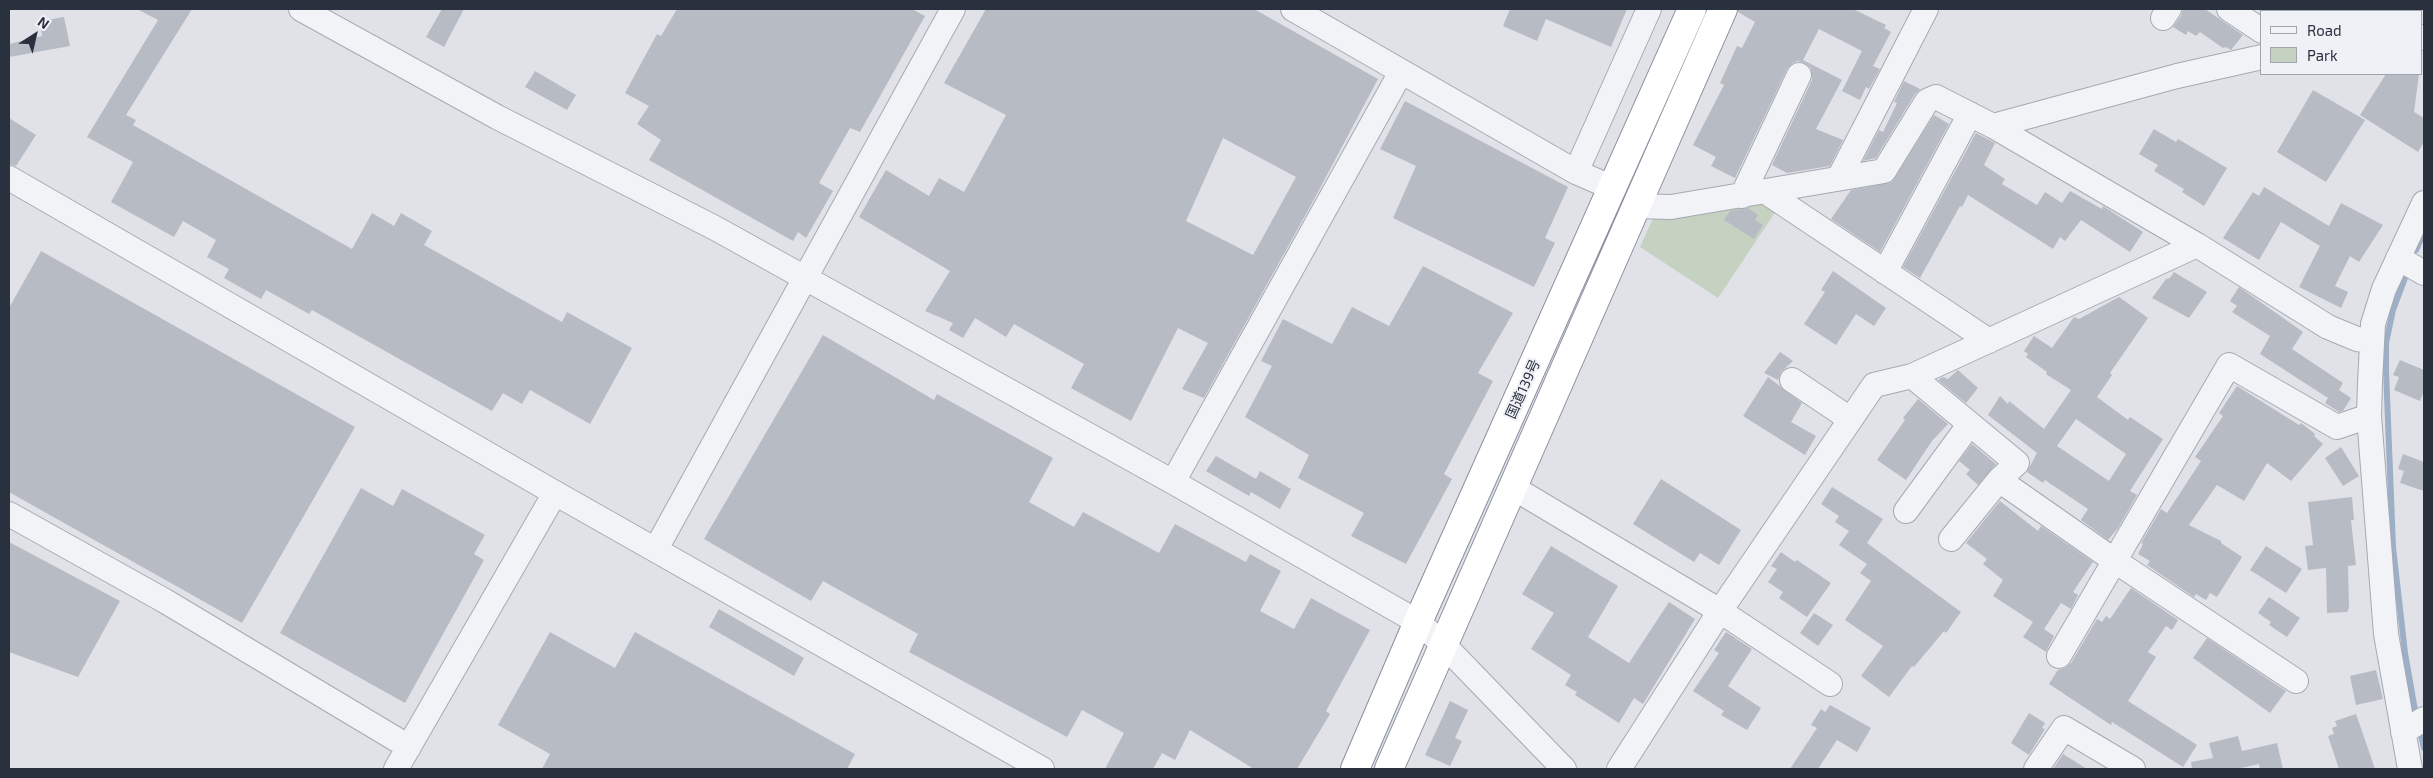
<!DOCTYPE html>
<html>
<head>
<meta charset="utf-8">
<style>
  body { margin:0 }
  #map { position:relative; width:2433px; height:778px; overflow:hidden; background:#e0e2e8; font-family:"Exo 2",sans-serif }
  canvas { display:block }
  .frame { position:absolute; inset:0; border:10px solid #29303e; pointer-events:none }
  .legend { position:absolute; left:2260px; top:10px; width:162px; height:65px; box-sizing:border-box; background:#eff1f6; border:1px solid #a0a4ac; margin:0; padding:6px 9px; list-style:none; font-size:15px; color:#29303e }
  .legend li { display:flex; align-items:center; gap:10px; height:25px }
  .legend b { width:25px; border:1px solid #a0a4ac }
  .north { position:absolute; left:10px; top:10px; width:50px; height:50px; -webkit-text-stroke:4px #eff1f6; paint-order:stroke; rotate:35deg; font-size:14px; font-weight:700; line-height:20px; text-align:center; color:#29303e }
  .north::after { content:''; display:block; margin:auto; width:18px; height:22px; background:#29303e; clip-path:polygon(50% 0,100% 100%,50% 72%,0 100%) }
</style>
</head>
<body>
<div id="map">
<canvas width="2433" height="778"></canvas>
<div class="frame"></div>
<ul class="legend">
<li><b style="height:6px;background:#f2f3f6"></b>Road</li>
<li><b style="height:14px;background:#c5d1c1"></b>Park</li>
</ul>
<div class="north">N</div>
</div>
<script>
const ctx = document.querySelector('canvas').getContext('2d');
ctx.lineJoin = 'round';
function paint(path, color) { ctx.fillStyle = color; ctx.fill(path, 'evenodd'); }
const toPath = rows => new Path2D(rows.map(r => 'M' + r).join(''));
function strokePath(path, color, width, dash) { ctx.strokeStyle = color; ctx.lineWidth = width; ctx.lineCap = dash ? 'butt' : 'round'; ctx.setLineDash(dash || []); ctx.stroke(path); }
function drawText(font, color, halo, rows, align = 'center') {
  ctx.font = font + ' "Exo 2","Noto Sans JP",sans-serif'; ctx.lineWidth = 4; ctx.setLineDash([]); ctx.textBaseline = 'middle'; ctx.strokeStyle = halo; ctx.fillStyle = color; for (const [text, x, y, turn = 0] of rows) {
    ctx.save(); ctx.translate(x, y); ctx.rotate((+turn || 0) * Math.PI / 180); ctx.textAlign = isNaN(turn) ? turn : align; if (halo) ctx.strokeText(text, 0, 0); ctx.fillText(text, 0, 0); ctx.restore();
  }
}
const green = toPath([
  [1782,202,1718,298,1640,247,1658,207]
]);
const stream = toPath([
  [2416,250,2424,232],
  [2408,270,2393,310,2386,343,2386,370,2393,547,2405,653,2416,716],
  [2420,731,2424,748]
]);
const building = toPath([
  [137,9,192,9,126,115,136,120,133,125,352,249,372,213,394,226,401,213,432,231,424,245,562,322,567,312,632,348,590,424,530,390,522,404,503,393,492,411,312,310,309,314,266,290,261,299,224,278,229,269,207,257,216,240,183,221,174,237,111,202,133,162,87,137,158,20],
  [442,9,464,9,444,47,426,37],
  [677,9,912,9,925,16,860,132,850,128,819,183,833,191,806,238,798,232,793,241,649,160,661,140,637,124,649,106,625,93,657,34,661,36],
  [986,9,1254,9,1378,79,1311,205,1204,398,1182,389,1208,343,1178,328,1131,421,1071,388,1084,364,1014,324,1006,337,975,318,963,338,949,330,953,323,925,311,950,271,859,217,886,170,929,196,939,178,964,192,1006,115,944,83],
  [1223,138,1296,177,1253,255,1186,221],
  [1510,9,1627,9,1611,47,1546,19,1537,41,1503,26],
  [1738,9,1853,9,1886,25,1884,28,1891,32,1873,66,1880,69,1869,89,1866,87,1860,100,1842,91,1862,51,1819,29,1803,60,1842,80,1816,129,1843,140,1830,166,1787,173,1772,165,1812,80,1811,68,1805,63,1798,61,1792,63,1787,69,1735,178,1711,166,1716,157,1693,145,1724,85,1720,83,1737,46,1742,48,1755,22,1738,12],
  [2183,9,2205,9,2243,35,2231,50,2226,47,2223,48,2200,32,2196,36,2188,31,2186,35,2173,27,2181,16],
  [64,17,70,46,9,57,9,44,42,36,40,21],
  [535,71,576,95,567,110,525,87],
  [2386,74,2419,74,2414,112,2424,118,2424,142,2418,152,2360,115],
  [1904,81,1920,89,1915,94,1876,158,1863,161,1879,130,1883,132,1897,103,1894,102],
  [2313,90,2365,120,2326,182,2277,152],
  [1405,101,1568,187,1545,238,1555,243,1534,287,1393,218,1416,166,1380,149],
  [1934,115,1949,124,1880,252,1831,219,1851,190,1892,182],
  [9,118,36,135,16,166,9,164],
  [2154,129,2176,142,2178,139,2227,168,2204,206,2182,192,2184,189,2154,171,2158,165,2139,154],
  [1976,133,1995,143,1984,165,2005,179,2002,184,2037,205,2045,192,2062,203,2070,191,2102,209,2103,206,2143,232,2130,252,2081,220,2065,241,2060,237,2053,249,1968,195,1962,207,1960,206,1920,278,1903,267],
  [2264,187,2329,226,2341,203,2383,225,2359,262,2350,256,2335,286,2348,292,2341,308,2299,287,2320,246,2281,222,2259,260,2223,238,2253,192,2259,196],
  [1748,208,1758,215,1755,220,1763,225,1754,239,1724,220,1730,211],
  [41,251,355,427,242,623,9,492,9,308],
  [1423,266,1513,313,1478,373,1493,381,1444,474,1452,479,1406,564,1351,536,1364,513,1298,478,1309,455,1245,417,1272,366,1261,361,1283,319,1332,344,1352,307,1389,326],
  [1833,271,1886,308,1874,326,1856,314,1836,345,1804,324,1825,292,1821,290],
  [2174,272,2207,292,2189,318,2152,298,2166,279,2170,278],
  [2239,287,2303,332,2292,349,2343,383,2339,390,2351,398,2343,411,2339,412,2325,403,2328,398,2260,354,2270,336,2232,312,2237,306,2230,301],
  [2119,297,2148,318,2110,373,2112,375,2097,397,2128,420,2130,417,2163,439,2130,491,2137,495,2118,528,2108,540,2081,520,2088,509,2045,480,2043,483,2027,472,2037,453,1988,415,2000,396,2008,404,2009,401,2044,429,2071,390,2046,374,2047,372,2026,357,2028,354,2024,351,2034,336,2052,348,2074,317,2079,319],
  [2076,419,2126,454,2109,481,2057,446],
  [823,335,934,400,937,394,1053,458,1029,502,1074,527,1083,512,1159,553,1175,524,1246,562,1250,554,1281,571,1260,611,1294,629,1311,598,1370,630,1326,711,1330,714,1297,769,1254,769,1190,730,1175,760,1162,753,1153,769,1105,769,1124,733,1082,710,1067,737,909,652,918,634,823,581,811,601,704,539],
  [1780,352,1793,361,1781,372,1778,380,1764,373],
  [2400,360,2424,370,2424,391,2420,401,2394,390,2399,377,2393,375],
  [1958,370,1978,388,1966,403,1938,380,1943,377,1948,379],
  [1768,377,1802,403,1791,422,1816,436,1805,455,1743,416],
  [2237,386,2299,425,2301,423,2315,434,2314,436,2323,444,2291,481,2267,463,2244,501,2217,485,2189,525,2221,541,2221,543,2242,557,2217,597,2210,593,2206,600,2196,594,2194,597,2147,565,2150,561,2138,554,2143,544,2141,543,2161,509,2167,513,2201,461,2195,457,2223,416,2219,413],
  [1918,399,1948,424,1932,441,1906,480,1877,460,1905,420,1903,418],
  [1972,444,1996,464,1978,485,1966,474,1970,470,1959,461],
  [2341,447,2359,476,2343,486,2325,458],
  [2403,454,2424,462,2424,491,2400,483,2404,471,2398,469],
  [1216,456,1256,479,1260,471,1291,489,1280,509,1251,492,1249,496,1206,471],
  [1661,479,1741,530,1719,565,1700,553,1694,562,1633,524],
  [1832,487,1883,519,1867,543,1961,612,1946,633,1944,631,1914,667,1912,666,1889,697,1861,676,1883,646,1845,620,1871,581,1860,573,1867,564,1839,545,1849,531,1835,522,1839,516,1821,504],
  [361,488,393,506,402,489,485,535,474,554,484,560,405,703,280,633],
  [2352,497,2354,520,2351,520,2356,565,2348,566,2349,608,2347,612,2327,613,2326,568,2308,570,2305,546,2313,545,2308,502],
  [2000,501,2038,531,2041,526,2093,562,2073,592,2078,595,2071,609,2061,603,2044,629,2054,636,2046,652,2023,637,2033,622,1993,596,2003,580,1983,564,1987,559,1966,543],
  [9,542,120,601,78,677,9,652],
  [1551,546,1618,586,1588,637,1629,663,1669,602,1695,619,1643,704,1634,698,1619,723,1575,695,1577,692,1565,685,1571,675,1531,649,1554,613,1522,594],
  [2266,546,2302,569,2286,593,2250,570],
  [1781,552,1795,562,1797,560,1831,583,1807,617,1779,598,1783,592,1768,582,1777,569,1771,566],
  [2131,588,2178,620,2172,630,2166,626,2148,652,2156,657,2128,701,2197,745,2183,767,2112,722,2111,725,2049,684,2058,670,2065,668,2071,663,2097,619,2102,622,2106,616,2110,619],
  [2269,597,2300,618,2287,637,2269,625,2271,622,2258,613],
  [719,609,804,658,794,676,709,627],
  [1814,613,1833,625,1818,646,1800,633],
  [550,632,615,668,635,632,855,754,847,769,542,769,550,754,498,725],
  [1726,632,1752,649,1728,686,1761,708,1747,730,1721,715,1724,711,1693,691,1719,653,1714,650],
  [2207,638,2286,691,2270,713,2193,658],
  [2376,670,2383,699,2356,705,2350,676],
  [1450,701,1468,710,1455,738,1462,741,1450,766,1425,755],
  [1830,705,1871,728,1857,752,1837,740,1818,769,1790,769,1817,728,1811,725,1821,709,1825,712],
  [2029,713,2045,723,2042,728,2045,729,2029,755,2011,743],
  [2356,714,2375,769,2339,769,2328,736,2334,734,2332,728,2337,726,2335,721],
  [2238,736,2242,751,2277,743,2283,769,2260,769,2259,764,2236,769,2192,769,2191,762,2213,758,2209,743],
  [2063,754,2087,769,2053,769]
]);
const minor = toPath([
  [301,9,497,117,715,228,1173,482,1418,622,1443,644,1564,769],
  [1293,9,1576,172,1613,188],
  [2229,9,2262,31],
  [2341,9,2345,11],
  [2163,18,2169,9],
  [2422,37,2424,38],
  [1993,126,2177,76,2262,57],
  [1576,172,1649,9],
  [9,178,555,493,1042,769],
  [1839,178,1926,9],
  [1766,192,1989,341],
  [1742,196,1799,75],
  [1636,206,1671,207,1884,171,1927,101,1936,97,1993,126,2197,245,2328,327,2357,339,2372,341],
  [2398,258,2424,273],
  [1885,272,1970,114],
  [1912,376,2017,463,1999,480,1951,539],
  [1792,380,1850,419],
  [1999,480,2115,561,2296,681],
  [1173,482,1401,72],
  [1512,487,1720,611,1830,684],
  [1906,511,1969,425],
  [9,514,165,601,409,747],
  [656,549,953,9],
  [2059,656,2229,365,2337,427,2369,416],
  [2403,732,2424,719],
  [396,769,555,493],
  [1619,769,1720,611,1874,385,1912,376,2197,245],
  [2036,769,2064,728,2133,769],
  [2410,769,2386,634,2369,416,2370,383,2373,324,2384,289,2424,203]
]);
const highway = toPath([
  [1355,769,1418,622,1692,9],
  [1389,769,1723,9]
]);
const streetNames = [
  ["国道139号",1523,389,-66]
];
paint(green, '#c5d1c1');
strokePath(stream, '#9cafc6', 6);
paint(building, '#b7bbc4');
strokePath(minor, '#a5a9b2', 26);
strokePath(highway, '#888f9e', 30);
strokePath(minor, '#f2f3f6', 24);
strokePath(highway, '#fff', 28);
drawText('14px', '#29303e', '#eff1f6', streetNames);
</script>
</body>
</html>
